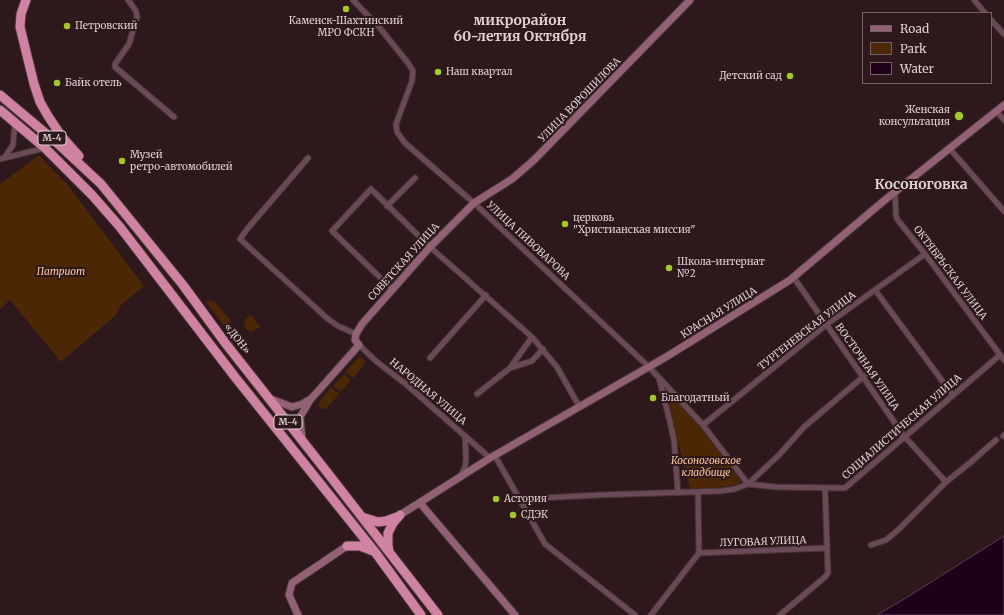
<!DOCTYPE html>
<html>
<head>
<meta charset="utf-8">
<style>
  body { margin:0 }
  #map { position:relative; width:1004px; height:615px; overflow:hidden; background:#2d191b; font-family:Merriweather,serif }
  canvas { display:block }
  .legend { position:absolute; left:862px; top:12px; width:130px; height:72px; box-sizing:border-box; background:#2d191b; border:1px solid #746364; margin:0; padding:5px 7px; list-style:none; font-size:12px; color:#dfd1d1 }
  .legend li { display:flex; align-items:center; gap:8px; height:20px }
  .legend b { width:20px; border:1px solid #746364 }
</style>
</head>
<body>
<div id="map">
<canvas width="1004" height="615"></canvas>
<ul class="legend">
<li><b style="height:5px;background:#936175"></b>Road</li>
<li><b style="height:11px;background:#4b2706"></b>Park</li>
<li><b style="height:11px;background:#1e001b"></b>Water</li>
</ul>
</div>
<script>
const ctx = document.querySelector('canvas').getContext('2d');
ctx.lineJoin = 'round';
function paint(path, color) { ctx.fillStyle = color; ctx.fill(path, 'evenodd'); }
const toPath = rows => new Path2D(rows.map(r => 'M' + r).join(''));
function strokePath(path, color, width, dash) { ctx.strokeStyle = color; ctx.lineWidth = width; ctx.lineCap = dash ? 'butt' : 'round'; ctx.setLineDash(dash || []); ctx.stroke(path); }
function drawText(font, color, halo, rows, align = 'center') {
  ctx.font = font + ' Merriweather,serif'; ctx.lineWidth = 4; ctx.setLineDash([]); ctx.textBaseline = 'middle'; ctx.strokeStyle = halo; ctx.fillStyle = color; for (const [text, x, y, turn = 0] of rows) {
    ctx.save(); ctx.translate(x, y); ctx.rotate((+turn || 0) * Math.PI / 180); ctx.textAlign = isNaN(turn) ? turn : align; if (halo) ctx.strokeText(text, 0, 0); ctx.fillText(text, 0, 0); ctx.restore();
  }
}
const green = toPath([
  [39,155,67,184,144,286,120,306,116,315,61,362,10,300,0,309,0,184],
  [207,300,215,302,231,321,226,326,224,326,206,302],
  [251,314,260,327,251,332,247,330,244,324,246,319],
  [358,358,363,358,365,363,353,378,345,372],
  [344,374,351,380,341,392,333,386],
  [331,387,339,394,327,408,324,409,321,409,319,406,319,403],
  [673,401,680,403,703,430,741,481,737,485,695,490,690,488,669,407,670,403]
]);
const water = toPath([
  [1004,536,1004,615,877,615,906,598,1004,536]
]);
const street = toPath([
  [128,0,136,11,137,17,129,44,115,64,115,67,174,117],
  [353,0,379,27,408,63,413,71,412,81,396,124,397,132,405,143,474,203,649,367,703,425,748,484,779,455,804,427,864,376],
  [974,0,985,13],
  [991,20,1004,34],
  [997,112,1004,120],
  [950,149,1004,211],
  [4,158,13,145,15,123],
  [308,158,248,228,240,239,328,319,338,326,356,334],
  [0,159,45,148],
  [895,192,896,215,897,219,925,254,1004,360],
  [387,206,415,178],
  [794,278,904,436,946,482],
  [392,289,332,231,371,189,430,247,532,337,557,367,579,406],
  [875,290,952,394],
  [359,345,377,362,407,385,490,458],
  [430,358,486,295],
  [510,368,532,361,543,349],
  [659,378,670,422,674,440,678,493],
  [477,394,510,368,532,337],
  [703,425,826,325,925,254],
  [1003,436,1004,435],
  [495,456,545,544,635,615],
  [460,477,465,467,466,459,465,437],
  [522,504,541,498,599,495,721,491,735,489,748,484,776,487,845,488,1000,355],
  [871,545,886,540,898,530,946,482,971,462,996,440],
  [699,553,827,548],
  [651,615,699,553,698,493],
  [780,615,825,577,828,573,825,488]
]);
const secondary = toPath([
  [271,399,292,407,302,404,311,399,359,345,355,340,356,334,362,324,430,247,474,203,512,179,534,160,690,0],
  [302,439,300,417,309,402],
  [420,503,515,615],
  [400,515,490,458,666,357,790,280,886,199,1004,105],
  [298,615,289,595,292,583,347,546]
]);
const highway = toPath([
  [26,0,21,14,20,27,34,84,40,102,48,116,62,137,79,156],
  [0,95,56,142,101,184,183,285,226,344,323,467,438,615],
  [0,110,45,148,92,195,120,227,235,377,375,552,421,615],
  [362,517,378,522,386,521,397,517],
  [347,546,360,546,373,551],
  [389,551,388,545,388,533,393,523,400,515]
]);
const markers = [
  [346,9,4,"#a3c926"],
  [67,26,4,"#a3c926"],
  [438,72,4,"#a3c926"],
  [790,76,4,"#a3c926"],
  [57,83,4,"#a3c926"],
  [959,116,5,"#a3c926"],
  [122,161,4,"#a3c926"],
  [565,224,4,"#a3c926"],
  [669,268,4,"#a3c926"],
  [653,398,4,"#a3c926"],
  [496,499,4,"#a3c926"],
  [513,515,4,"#a3c926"]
];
const shields = [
  [52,138,28],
  [288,422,28]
];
const shieldNames = [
  ["М-4",52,138],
  ["М-4",288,422]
];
const poiNames = [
  ["Каменск-Шахтинский",346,21,"center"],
  ["МРО ФСКН",346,33,"center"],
  ["Петровский",75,26],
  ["Наш квартал",446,72],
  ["Детский сад",782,76,"right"],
  ["Байк отель",65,83],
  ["Женская",950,110,"right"],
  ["консультация",950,122,"right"],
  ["Музей",130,155],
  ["ретро-автомобилей",130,167],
  ["церковь",573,218],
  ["\"Христианская миссия\"",573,230],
  ["Школа-интернат",677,262],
  ["№2",677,274],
  ["Благодатный",661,398],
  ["Астория",504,499],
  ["СДЭК",521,515]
];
const streetNames = [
  ["УЛИЦА ВОРОШИЛОВА",580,100,-46],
  ["УЛИЦА ПИВОВАРОВА",528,241,43],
  ["СОВЕТСКАЯ УЛИЦА",404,262,-48],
  ["ОКТЯБРЬСКАЯ УЛИЦА",950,273,53],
  ["КРАСНАЯ УЛИЦА",719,313,-32],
  ["ТУРГЕНЕВСКАЯ УЛИЦА",807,331,-38],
  ["«ДОН»",237,339,52],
  ["ВОСТОЧНАЯ УЛИЦА",867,367,55],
  ["НАРОДНАЯ УЛИЦА",428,392,40],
  ["СОЦИАЛИСТИЧЕСКАЯ УЛИЦА",902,427,-41],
  ["ЛУГОВАЯ УЛИЦА",763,542,-2]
];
const parkNames = [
  ["Патриот",61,272],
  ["Косоноговское",706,461],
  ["кладбище",706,473]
];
const districtNames = [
  ["микрорайон",520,21],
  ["60-летия Октября",520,37],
  ["Косоноговка",921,185]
];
paint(green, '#4b2706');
paint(water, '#1e001b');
strokePath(water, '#583f52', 1);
strokePath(street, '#463334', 7);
strokePath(secondary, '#463334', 9);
strokePath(highway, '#463334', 11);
strokePath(street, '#694a56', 5);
strokePath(secondary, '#936175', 7);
strokePath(highway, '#d082a2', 9);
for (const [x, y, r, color] of markers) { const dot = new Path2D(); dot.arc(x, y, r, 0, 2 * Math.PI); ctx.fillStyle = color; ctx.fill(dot); strokePath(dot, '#2d191b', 1.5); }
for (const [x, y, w] of shields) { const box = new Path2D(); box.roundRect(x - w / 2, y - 7, w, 14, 3); ctx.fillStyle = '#2d191b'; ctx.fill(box); strokePath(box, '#dfd1d1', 1); }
drawText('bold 9px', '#dfd1d1', null, shieldNames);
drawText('10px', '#dfd1d1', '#2d191b', poiNames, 'left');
drawText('10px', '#dfd1d1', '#2d191b', streetNames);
drawText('italic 10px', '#fdc8a0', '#2d191b', parkNames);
drawText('bold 14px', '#dfd1d1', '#2d191b', districtNames);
</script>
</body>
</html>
